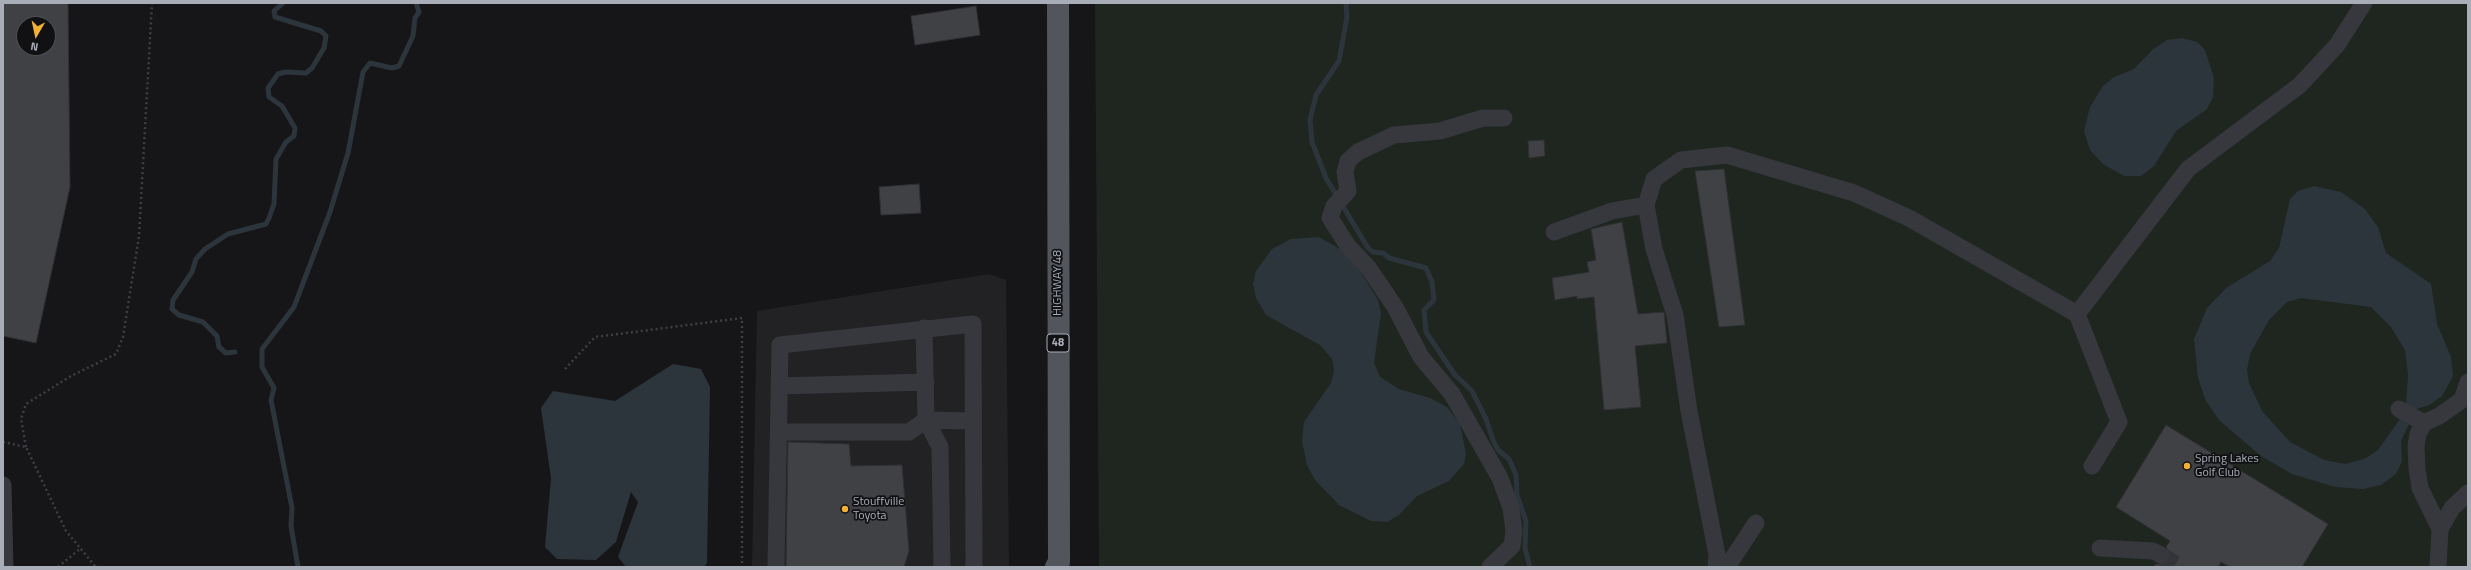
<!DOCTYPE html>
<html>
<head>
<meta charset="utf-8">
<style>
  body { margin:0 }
  #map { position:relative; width:2471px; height:570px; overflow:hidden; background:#161618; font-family:"Titillium Web",sans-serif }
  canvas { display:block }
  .frame { position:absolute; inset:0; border:4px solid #a8adb8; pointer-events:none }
  .north { position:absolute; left:16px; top:16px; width:40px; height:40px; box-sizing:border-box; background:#111113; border:1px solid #4d4f55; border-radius:50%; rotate:189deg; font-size:11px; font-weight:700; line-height:16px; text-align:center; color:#a8adb8 }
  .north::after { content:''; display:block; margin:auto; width:14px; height:18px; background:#f2b134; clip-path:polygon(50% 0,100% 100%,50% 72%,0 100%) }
</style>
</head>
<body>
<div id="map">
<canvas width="2471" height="570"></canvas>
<div class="frame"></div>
<div class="north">N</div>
</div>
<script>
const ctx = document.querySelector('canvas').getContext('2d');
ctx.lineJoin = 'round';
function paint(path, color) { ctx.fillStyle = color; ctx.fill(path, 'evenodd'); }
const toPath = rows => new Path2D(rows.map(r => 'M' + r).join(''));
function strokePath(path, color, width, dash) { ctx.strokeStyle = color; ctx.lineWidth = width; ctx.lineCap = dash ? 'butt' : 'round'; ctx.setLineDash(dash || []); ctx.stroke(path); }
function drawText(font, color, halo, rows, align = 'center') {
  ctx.font = font + ' "Titillium Web",sans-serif'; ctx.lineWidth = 3.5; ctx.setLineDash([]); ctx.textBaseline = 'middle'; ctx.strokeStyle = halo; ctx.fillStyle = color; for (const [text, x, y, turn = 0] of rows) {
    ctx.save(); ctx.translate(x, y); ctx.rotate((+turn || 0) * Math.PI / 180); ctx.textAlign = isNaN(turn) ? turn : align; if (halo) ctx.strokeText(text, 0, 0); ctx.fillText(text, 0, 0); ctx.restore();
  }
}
const built = toPath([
  [989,274,1006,280,1009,567,752,567,757,311]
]);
const green = toPath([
  [1095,3,2468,3,2468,567,1099,567]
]);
const water = toPath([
  [2182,38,2197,42,2205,50,2214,78,2213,97,2207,109,2176,131,2154,166,2141,176,2124,176,2103,164,2090,150,2084,131,2090,107,2103,86,2114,77,2134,69,2153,49,2167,40],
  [2314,186,2341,192,2365,209,2378,227,2386,253,2431,284,2437,324,2451,357,2453,376,2442,396,2429,405,2411,411,2406,404,2408,375,2405,350,2391,327,2371,307,2301,298,2287,302,2269,320,2250,354,2247,370,2249,383,2262,411,2290,442,2324,460,2346,464,2364,459,2378,450,2400,419,2409,424,2401,441,2402,461,2396,474,2381,485,2363,489,2335,487,2292,474,2261,456,2219,420,2206,401,2198,378,2194,339,2207,308,2226,288,2270,261,2279,248,2290,199,2298,191],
  [1319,237,1340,249,1359,269,1378,300,1381,313,1374,363,1380,377,1399,389,1430,398,1447,407,1460,424,1466,454,1464,464,1449,481,1417,496,1399,515,1387,522,1371,521,1339,505,1315,480,1307,465,1302,441,1304,422,1331,383,1334,370,1332,359,1320,345,1266,315,1256,298,1253,284,1256,271,1272,249,1291,239],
  [673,364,701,369,710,387,707,563,704,567,626,567,618,557,638,502,631,492,616,542,596,560,557,559,545,547,551,478,541,408,553,391,615,401]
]);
const stream = toPath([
  [1346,3,1347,17,1339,61,1316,95,1310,120,1312,142,1326,178,1368,248,1373,252,1383,253,1389,258,1426,268,1432,282,1434,300,1424,310,1426,332,1455,375,1472,391,1486,419,1493,440,1498,450,1509,459,1516,475,1517,495,1526,521,1525,548,1530,567],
  [235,352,226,353,219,347,217,336,203,322,179,315,172,309,173,300,192,272,196,259,205,249,228,234,266,224,269,218,274,204,276,159,286,142,294,136,295,128,282,106,269,97,268,88,278,74,286,72,306,73,312,68,324,48,326,36,321,31,275,17,274,11,283,3],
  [298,567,291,526,292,508,271,400,274,388,262,367,262,349,294,307,330,212,348,153,363,72,370,63,392,68,399,66,413,36,415,18,419,12,416,3]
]);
const building = toPath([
  [3,3,68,3,70,187,36,343,3,336,3,3],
  [24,24,48,24,48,48,24,48,24,24],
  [976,6,980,35,915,45,911,16,976,6],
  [1544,140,1545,156,1529,158,1528,141,1544,140],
  [1724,169,1745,325,1719,327,1695,171,1724,169],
  [919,184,921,213,881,215,879,187,919,184],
  [1622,222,1638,314,1664,312,1667,343,1635,346,1641,407,1604,410,1594,297,1577,299,1577,296,1555,300,1552,278,1589,272,1587,262,1596,260,1591,229,1622,222],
  [2166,425,2328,524,2302,567,2230,567,2221,562,2218,567,2154,567,2156,564,2162,565,2170,560,2171,554,2166,547,2170,541,2116,507,2166,425],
  [788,442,849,444,851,466,902,465,909,551,904,567,786,567,788,442]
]);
const minorTunnel = toPath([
  [2161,555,2180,567]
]);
const path = toPath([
  [565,369,595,337,742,318,742,567],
  [3,442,26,447,66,531,95,566,99,567],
  [26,447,21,419,26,404,71,376,116,354,123,337,139,236,152,3],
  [58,567,81,548]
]);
const minor = toPath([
  [1554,232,1612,211,1646,205],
  [2077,314,2119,422,2092,466],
  [924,328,926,420,940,447,942,567],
  [779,386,926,382],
  [2399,409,2424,423,2439,416,2462,400,2468,382],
  [2424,423,2418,434,2416,446,2417,469,2420,488,2440,529],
  [779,432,909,432,926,420,973,421],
  [3,485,5,567],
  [2100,548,2153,551,2161,555],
  [776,567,780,345,973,324,974,567],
  [1490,567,1512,546,1514,531,1511,508,1500,478,1452,394,1421,357,1395,307,1368,267,1348,246,1330,218,1334,206,1348,191,1345,172,1348,161,1358,152,1394,135,1440,131,1483,118,1504,118],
  [1716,567,1717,555,1689,411,1675,315,1654,249,1646,205,1654,179,1681,160,1727,155,1854,193,1909,218,2077,314,2188,169,2300,85,2337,45,2364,3],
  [1727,567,1756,523],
  [2438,567,2440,529,2452,508,2468,493]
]);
const major = toPath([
  [1056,567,1059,562,1058,3]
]);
const markers = [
  [2187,466,4,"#f2b134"],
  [845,509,4,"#f2b134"]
];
const shields = [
  [1058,343,22]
];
const shieldNames = [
  ["48",1058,343]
];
const streetNames = [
  ["HIGHWAY 48",1058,283,-90]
];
const poiNames = [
  ["Spring Lakes",2195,459],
  ["Golf Club",2195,473],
  ["Stouffville",853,502],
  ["Toyota",853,516]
];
paint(built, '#222225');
paint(green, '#1e261f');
paint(water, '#2c353c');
strokePath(stream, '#2c353c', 5);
paint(building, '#404145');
strokePath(building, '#303034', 1);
strokePath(minorTunnel, '#333438', 17, [17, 8]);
strokePath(path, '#3d3f44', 2.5, [2, 3]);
strokePath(minor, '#37383d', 17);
strokePath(major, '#53555c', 22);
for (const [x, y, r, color] of markers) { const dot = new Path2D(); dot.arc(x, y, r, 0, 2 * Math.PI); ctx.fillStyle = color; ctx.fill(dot); strokePath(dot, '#111113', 1.5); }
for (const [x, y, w] of shields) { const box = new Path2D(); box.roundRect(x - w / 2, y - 9, w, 18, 3); ctx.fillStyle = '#111113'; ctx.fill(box); strokePath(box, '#a8adb8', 1); }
drawText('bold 11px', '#a8adb8', null, shieldNames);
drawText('12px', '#a8adb8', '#111113', streetNames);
drawText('12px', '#a8adb8', '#111113', poiNames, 'left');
</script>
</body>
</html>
